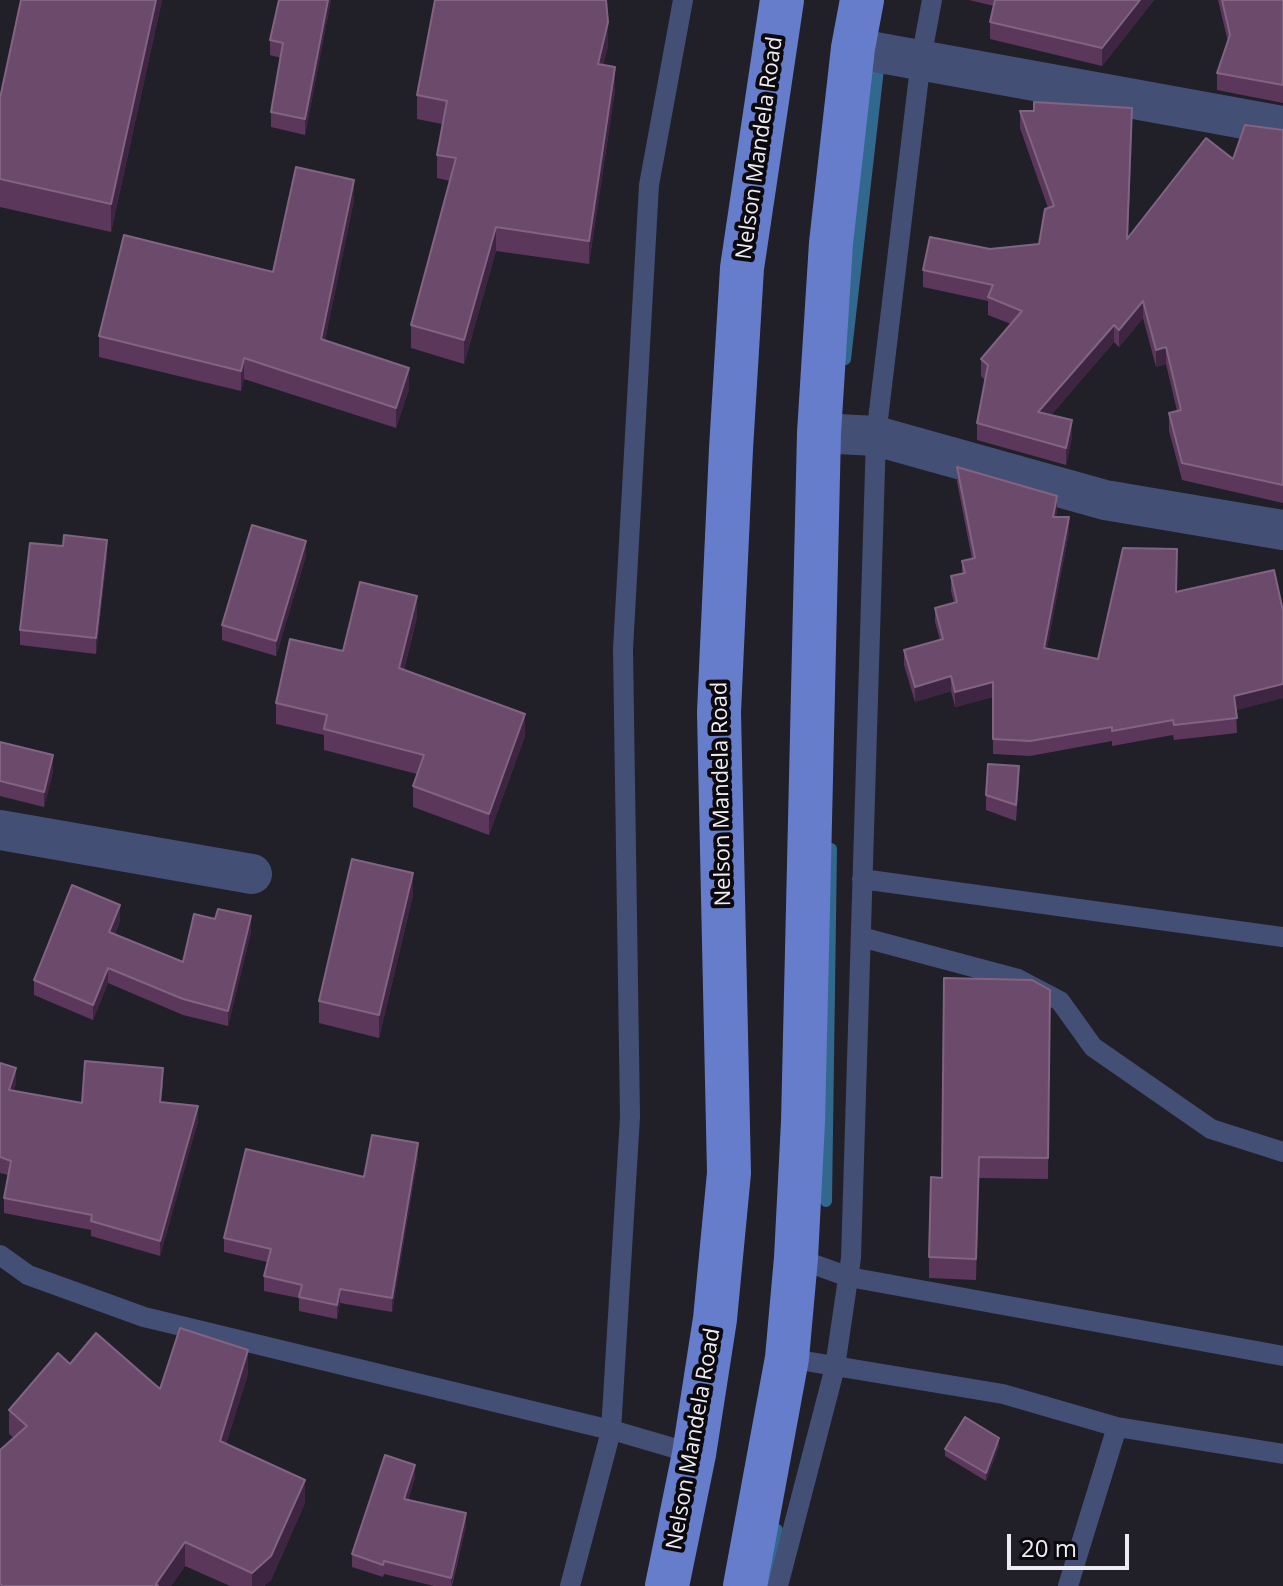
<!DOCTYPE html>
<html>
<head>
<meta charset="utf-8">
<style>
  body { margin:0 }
  #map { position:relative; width:1283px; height:1586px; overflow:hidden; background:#211f28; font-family:"Open Sans",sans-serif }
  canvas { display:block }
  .scale { position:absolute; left:1007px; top:1534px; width:122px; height:36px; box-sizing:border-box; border:4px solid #edecf2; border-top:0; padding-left:10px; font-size:24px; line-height:28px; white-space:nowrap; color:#edecf2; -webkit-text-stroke:6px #0b090d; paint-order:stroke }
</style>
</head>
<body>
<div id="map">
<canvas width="1283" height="1586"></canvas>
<div class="scale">20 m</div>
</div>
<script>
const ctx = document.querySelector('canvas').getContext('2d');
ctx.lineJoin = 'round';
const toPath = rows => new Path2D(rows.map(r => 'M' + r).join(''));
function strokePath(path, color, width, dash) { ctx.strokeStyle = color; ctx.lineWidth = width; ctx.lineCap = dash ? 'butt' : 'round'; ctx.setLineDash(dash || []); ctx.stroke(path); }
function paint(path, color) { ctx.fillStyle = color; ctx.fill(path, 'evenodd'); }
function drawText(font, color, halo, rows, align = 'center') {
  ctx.font = font + ' "Open Sans",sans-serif'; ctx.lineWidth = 8; ctx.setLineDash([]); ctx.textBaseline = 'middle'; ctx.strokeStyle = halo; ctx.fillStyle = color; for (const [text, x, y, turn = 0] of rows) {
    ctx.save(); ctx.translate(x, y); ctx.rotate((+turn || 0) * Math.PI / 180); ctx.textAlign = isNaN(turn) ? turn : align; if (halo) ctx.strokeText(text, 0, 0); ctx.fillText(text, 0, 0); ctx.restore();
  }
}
const stream = toPath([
  [845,359,879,60],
  [826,1201,831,849],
  [768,1586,777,1530]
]);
const service = toPath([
  [862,879,1283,937],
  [861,937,1018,979,1060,1001,1093,1047,1211,1129,1283,1152],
  [0,1255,28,1275,144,1317,619,1432,694,1454],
  [796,1258,849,1277,1283,1356],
  [787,1358,1003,1394,1117,1427,1283,1454],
  [570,1586,611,1431,630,1117,623,649,649,185,683,0],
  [778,1586,835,1367,851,1258,876,436,921,59,932,0],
  [1068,1586,1117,1427]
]);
const minor = toPath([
  [853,48,1283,126],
  [819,433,876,436,1105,500,1283,530],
  [0,830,252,874]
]);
const primary = toPath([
  [667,1586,694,1454,715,1319,729,1173,719,712,731,449,742,268,782,0],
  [745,1586,787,1358,796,1258,803,1122,819,433,831,243,853,48,862,0]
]);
const wall = toPath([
  [162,0,111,232,0,207,0,98],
  [279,0,331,0,305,135,271,127,271,112,281,58,270,55,270,40],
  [969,0,1154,0,1102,66,990,39,990,22,994,6],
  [1218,0,1283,0,1283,103,1217,90,1217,73,1228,42],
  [608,46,603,65,615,90,589,264,496,251,464,364,411,348,411,325,450,181,437,178,437,155,442,124,417,119,417,95],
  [1020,111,1132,125,1128,238,1233,159,1283,130,1283,503,1182,480,1169,431,1169,413,1177,411,1166,364,1156,367,1143,318,1119,347,1114,342,1051,415,1072,437,1066,465,977,440,977,423,985,380,981,376,981,359,1011,324,988,315,988,301,923,287,923,270,990,249,1039,244,1048,208,1020,128],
  [354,200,325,340,409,389,396,428,244,379,241,391,99,357,99,336,273,272],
  [957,467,1057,510,1056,517,1069,532,1047,648,1098,659,1177,591,1283,698,1236,710,1237,733,1174,740,1173,735,1112,746,1112,741,1030,756,993,754,993,697,955,707,951,691,915,702,904,665,904,650,940,640,935,622,935,608,954,603,951,591,951,576,962,573,962,561,972,559,957,482],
  [107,555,96,654,20,645,20,630],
  [306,556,276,656,222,640,222,625],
  [417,617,404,670,525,736,489,835,413,807,413,786,417,774,324,750,324,735,276,724,276,703,343,651],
  [0,742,53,771,44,807,0,796],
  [1019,781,1016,821,986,810,986,795],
  [413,895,379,1038,319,1023,319,1001],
  [120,921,115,934,183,962,251,932,228,1026,183,1015,108,983,93,1020,34,995,34,980],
  [1050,990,1048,1179,979,1178,976,1280,929,1278,929,1257,942,1178],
  [0,1063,16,1084,13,1091,82,1103,163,1083,161,1102,198,1121,160,1256,91,1236,91,1230,4,1213,4,1198,8,1175,0,1173],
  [418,1157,392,1312,340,1303,337,1319,299,1311,299,1298,264,1291,264,1276,267,1262,224,1252,224,1238,364,1177],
  [70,1364,160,1389,248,1374,226,1444,305,1503,271,1580,264,1586,230,1586,185,1566,171,1586,0,1586,0,1450,14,1438,9,1434,9,1410],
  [999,1446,986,1481,945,1456,945,1449],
  [415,1477,408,1500,466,1526,452,1586,434,1586,384,1574,383,1577,352,1567,352,1554]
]);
const shadedWall = toPath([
  [156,0,162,0,111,232,111,204],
  [328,0,331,0,305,135,305,119],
  [1140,0,1154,0,1102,66,1102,48],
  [608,22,608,46,598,88,598,64],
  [615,67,615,90,589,264,589,241],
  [354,180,354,200,321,360,321,339],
  [496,227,496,251,464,364,464,340],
  [1143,301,1143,318,1119,347,1119,330],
  [1114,325,1114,342,1038,430,1038,412],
  [1166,347,1166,364,1156,367,1156,350],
  [244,358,244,379,241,391,241,371],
  [409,368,409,389,396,428,396,408],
  [1072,420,1072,437,1066,465,1066,448],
  [1057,496,1057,510,1053,532,1053,517],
  [1069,517,1069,532,1044,663,1044,648],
  [107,540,107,555,96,654,96,638],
  [306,541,306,556,276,656,276,641],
  [417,596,417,617,399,689,399,668],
  [951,676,951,691,915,702,915,687],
  [993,682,993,697,955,707,955,692],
  [1283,684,1283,698,1234,711,1234,696],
  [525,714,525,736,489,835,489,814],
  [53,755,53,771,44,807,44,792],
  [413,873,413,895,379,1038,379,1015],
  [120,905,120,921,109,947,109,932],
  [251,916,251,932,228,1026,228,1011],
  [108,968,108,983,93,1020,93,1005],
  [16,1068,16,1084,9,1106,9,1090],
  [198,1106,198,1121,160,1256,160,1241],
  [418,1143,418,1157,392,1312,392,1298],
  [340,1289,340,1303,337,1319,337,1305],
  [248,1350,248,1374,220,1464,220,1441],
  [999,1438,999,1446,986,1481,986,1473],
  [415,1465,415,1477,404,1511,404,1499],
  [305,1480,305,1503,271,1580,264,1586,252,1586,252,1573],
  [466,1513,466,1526,451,1586,451,1578],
  [185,1542,185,1566,171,1586,156,1586,156,1584]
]);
const building = toPath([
  [21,0,156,0,111,204,0,179,0,98,21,0],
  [279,0,328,0,305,119,271,112,283,43,270,40,279,0],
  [435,0,606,0,608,22,598,64,615,67,589,241,496,227,464,340,411,325,456,158,437,155,447,101,417,95,435,0],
  [995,0,1140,0,1102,48,990,22,995,0],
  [1222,0,1283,0,1283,85,1217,73,1230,35,1222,0],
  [1034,102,1132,108,1127,239,1206,138,1233,159,1245,125,1283,130,1283,485,1182,463,1169,413,1181,410,1166,347,1156,350,1143,301,1119,330,1114,325,1038,412,1072,420,1066,448,977,423,988,365,981,359,1022,311,988,297,993,285,923,270,930,237,990,249,1039,244,1045,209,1054,206,1020,111,1034,111,1034,102],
  [296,167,354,180,321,339,409,368,396,408,244,358,241,371,99,336,124,235,273,272,296,167],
  [957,467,1057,496,1053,517,1069,517,1044,648,1098,659,1123,548,1177,549,1176,592,1274,570,1283,611,1283,684,1234,696,1237,718,1174,725,1173,720,1112,731,1112,727,1030,741,993,739,993,682,955,692,951,676,915,687,904,650,943,639,935,608,957,602,951,576,965,573,962,561,975,558,957,467],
  [252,525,306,541,276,641,222,625,252,525],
  [64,535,107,540,96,638,20,630,30,543,63,546,64,535],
  [360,582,417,596,399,668,525,714,489,814,413,786,424,755,324,729,327,715,276,703,290,639,343,651,360,582],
  [0,742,53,755,44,792,0,781,0,742],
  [988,764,1019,766,1016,805,986,795,988,764],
  [352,859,413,873,379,1015,319,1001,352,859],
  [72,885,120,905,109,932,183,962,194,914,215,919,218,909,251,916,228,1011,183,999,108,968,93,1005,34,980,72,885],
  [944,978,1032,980,1050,990,1048,1158,979,1157,976,1259,929,1257,931,1177,942,1178,944,978],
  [85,1061,163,1068,160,1102,198,1106,160,1241,91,1221,92,1215,4,1198,11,1161,0,1157,0,1063,16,1068,9,1090,82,1103,85,1061],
  [372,1135,418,1143,392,1298,340,1289,337,1305,299,1297,302,1285,264,1276,271,1249,224,1238,246,1149,364,1177,372,1135],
  [180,1328,248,1350,220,1441,305,1480,271,1556,252,1573,185,1542,156,1584,158,1586,2,1586,0,1583,0,1450,27,1426,9,1410,58,1353,70,1364,96,1333,160,1389,180,1328],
  [965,1417,999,1438,986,1473,945,1449,965,1417],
  [385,1455,415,1465,404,1499,466,1513,451,1578,384,1561,383,1565,352,1554,385,1455]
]);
const streetNames = [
  ["Nelson Mandela Road",760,148,-82],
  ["Nelson Mandela Road",722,794,-91],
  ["Nelson Mandela Road",694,1439,-80]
];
strokePath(stream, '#32688d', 12);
strokePath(service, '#434f75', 20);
strokePath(minor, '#434f75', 40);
strokePath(primary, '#667dcb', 44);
paint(wall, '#5c375c');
paint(shadedWall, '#3e2541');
paint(building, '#6c4a6c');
strokePath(building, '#806481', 2);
drawText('22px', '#edecf2', '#0b090d', streetNames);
</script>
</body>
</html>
